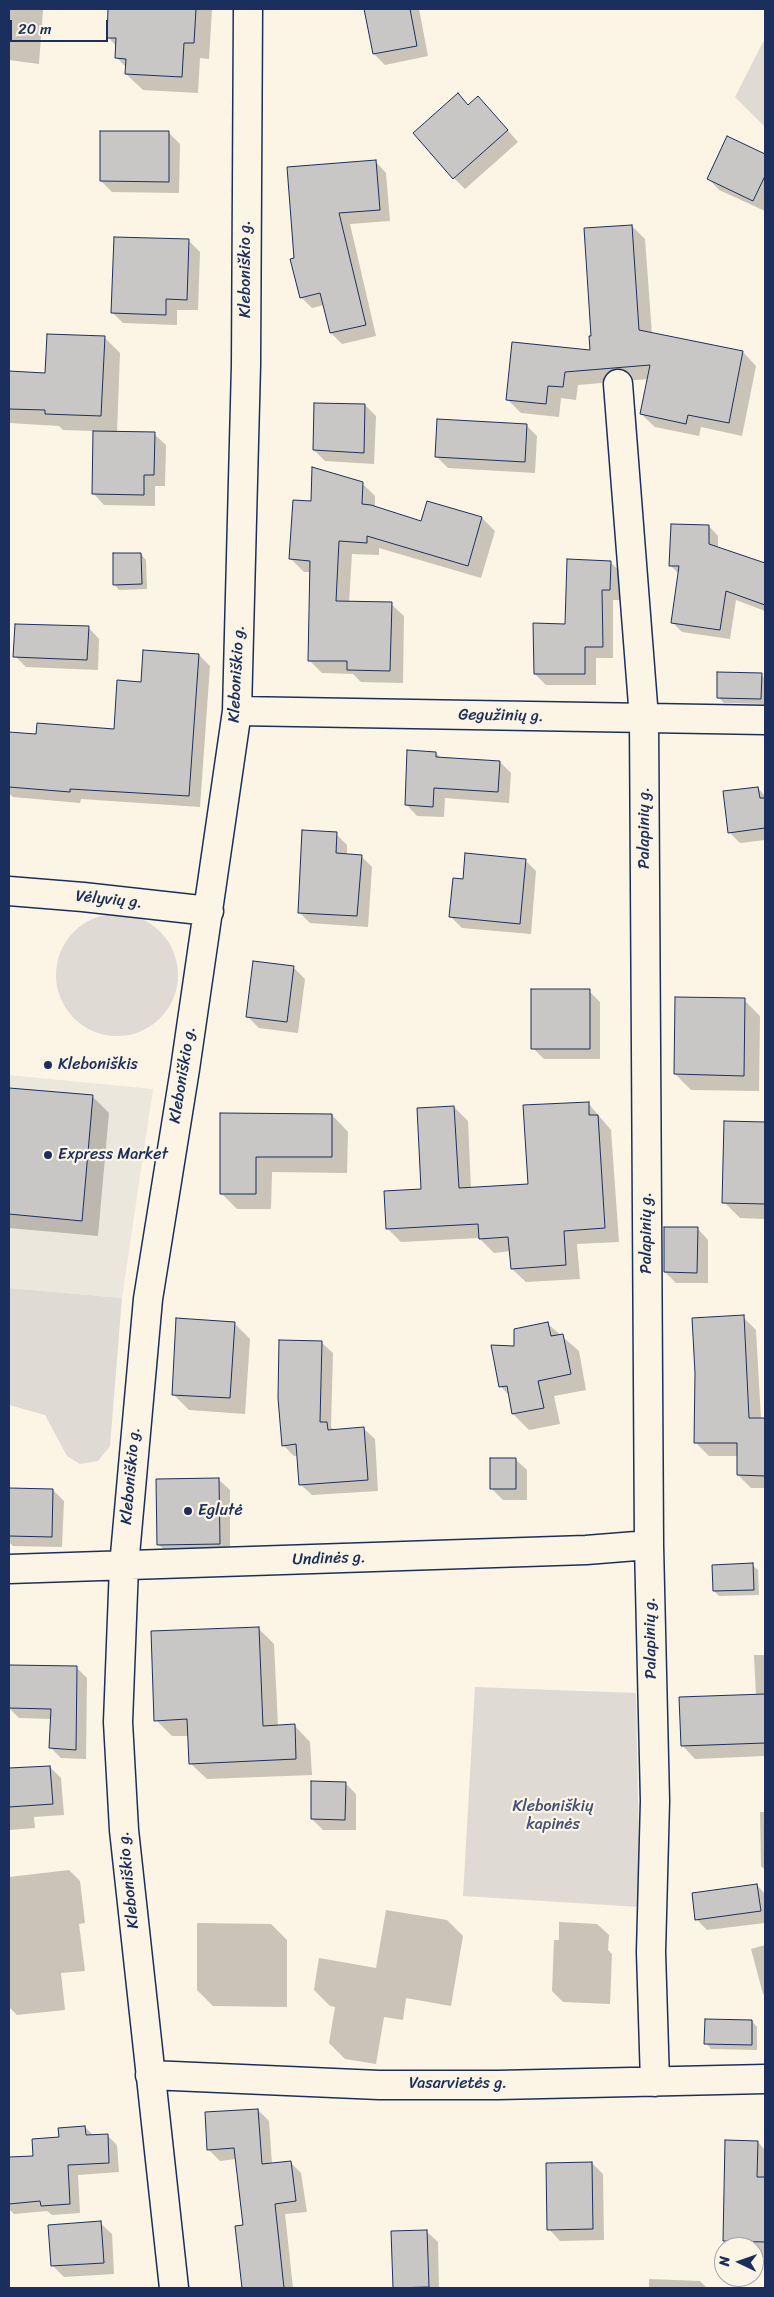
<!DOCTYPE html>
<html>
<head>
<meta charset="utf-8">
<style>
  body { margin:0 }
  #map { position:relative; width:774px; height:2297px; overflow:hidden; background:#fcf5e5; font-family:Sriracha,sans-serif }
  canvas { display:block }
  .frame { position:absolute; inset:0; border:10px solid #1b2f5e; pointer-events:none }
  .north { position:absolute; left:714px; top:2237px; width:50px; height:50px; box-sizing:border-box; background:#fcf5e5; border:1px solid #a2a6af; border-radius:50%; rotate:273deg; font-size:14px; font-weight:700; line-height:20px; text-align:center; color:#1b2f5e }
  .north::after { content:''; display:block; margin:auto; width:18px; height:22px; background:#1b2f5e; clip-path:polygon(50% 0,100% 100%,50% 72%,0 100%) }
  .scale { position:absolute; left:10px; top:20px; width:98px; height:22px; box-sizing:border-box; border:2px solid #1b2f5e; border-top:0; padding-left:6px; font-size:15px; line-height:18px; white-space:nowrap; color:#1b2f5e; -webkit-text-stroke:4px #fcf5e5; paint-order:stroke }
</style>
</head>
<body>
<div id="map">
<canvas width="774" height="2297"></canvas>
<div class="frame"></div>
<div class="north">N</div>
<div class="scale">20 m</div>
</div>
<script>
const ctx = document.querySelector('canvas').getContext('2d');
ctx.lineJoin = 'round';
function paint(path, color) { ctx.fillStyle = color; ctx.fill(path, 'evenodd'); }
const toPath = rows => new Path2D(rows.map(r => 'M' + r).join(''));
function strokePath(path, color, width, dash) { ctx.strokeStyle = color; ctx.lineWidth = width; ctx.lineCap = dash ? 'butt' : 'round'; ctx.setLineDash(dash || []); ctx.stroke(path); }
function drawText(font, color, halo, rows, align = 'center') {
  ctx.font = font + ' Sriracha,sans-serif'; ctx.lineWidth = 4.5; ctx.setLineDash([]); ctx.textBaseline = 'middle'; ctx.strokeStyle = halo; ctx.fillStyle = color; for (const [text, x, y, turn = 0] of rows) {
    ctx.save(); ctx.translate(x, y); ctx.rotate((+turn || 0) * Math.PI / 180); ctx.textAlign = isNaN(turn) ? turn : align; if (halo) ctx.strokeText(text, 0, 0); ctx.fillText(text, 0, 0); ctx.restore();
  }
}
const built = toPath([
  [9,1075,153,1089,122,1298,9,1288]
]);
const green = toPath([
  [763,42,765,42,765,127,735,97],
  '56 975a61 61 0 1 1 122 0a61 61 0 1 1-122 0Z',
  [9,1288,122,1298,110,1446,98,1461,80,1464,67,1456,45,1415,9,1405],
  [475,1687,636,1693,640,1907,463,1896]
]);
const shadow = toPath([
  [9,9,43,10,39,64,9,60],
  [110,9,212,9,209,59,200,58,198,93,143,90,126,74,127,68,116,57,116,46,108,37],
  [365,9,419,9,428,56,385,65,374,54],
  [469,106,489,109,518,142,465,189,454,178],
  [169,133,180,144,179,193,112,192,101,181],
  [728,137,765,155,765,211,719,190,708,178],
  [375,161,386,173,390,221,350,224,376,336,342,344,331,333,324,305,312,308,301,297,295,259],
  [632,226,645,239,652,334,743,352,756,366,742,436,701,427,699,436,655,427,641,414,648,379,578,385,576,400,561,398,559,417,521,413,508,400,591,351,592,337],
  [189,241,200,252,198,310,177,310,177,325,123,323,112,312],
  [104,337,120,353,117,433,154,434,166,445,165,486,155,486,155,506,104,505,93,493,94,431,63,430,59,426,9,423,9,373,46,374],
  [365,405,376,416,374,464,325,461,314,450],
  [526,425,537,436,535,473,448,468,437,457],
  [362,483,375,496,375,507,422,523,428,502,482,518,495,531,481,578,379,548,379,555,352,554,349,603,391,604,404,616,403,683,361,682,353,674,322,673,309,660,311,572,304,572,291,559,312,502],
  [709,526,718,536,718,548,765,564,765,611,736,600,730,639,682,632,672,622,679,574,670,565],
  [141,554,146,560,147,589,119,590,114,584],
  [610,562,622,573,621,600,613,600,613,658,596,658,596,685,546,685,535,674,566,625],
  [88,627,99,639,98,670,26,667,15,656],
  [199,655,210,666,200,807,81,799,80,803,13,797,9,793,9,733,37,736,115,731,142,683],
  [761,675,765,678,765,704,724,703,718,697],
  [436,753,441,758,500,762,511,773,509,803,445,798,444,817,417,816,406,804],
  [758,788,765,796,765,840,740,843,729,832],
  [336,834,347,845,347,855,361,856,372,867,368,927,310,923,299,912],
  [525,860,536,871,531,934,462,928,451,917,464,880],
  [294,968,305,979,298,1033,259,1028,248,1017],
  [589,991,600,1002,600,1059,544,1059,533,1048],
  [744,1000,760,1016,759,1091,691,1090,675,1074],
  [9,1089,93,1097,109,1113,98,1236,9,1228],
  [588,1103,611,1130,619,1242,577,1244,580,1279,526,1282,512,1269,511,1251,494,1253,479,1238,401,1242,387,1228,422,1190,454,1107,468,1121,471,1189,529,1185],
  [221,1115,332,1115,348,1132,347,1173,272,1172,271,1209,237,1209,221,1193],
  [725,1122,765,1123,765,1219,740,1218,724,1202],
  [697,1228,708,1240,708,1283,676,1283,665,1272],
  [743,1317,756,1330,761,1419,765,1419,765,1488,751,1488,738,1475,738,1456,709,1456,695,1442],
  [234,1323,250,1339,245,1414,189,1410,173,1394],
  [548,1324,579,1351,586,1390,554,1396,560,1424,529,1430,513,1414,510,1396,500,1386,515,1347],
  [321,1342,333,1353,331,1427,334,1430,363,1428,375,1439,378,1491,312,1495,300,1484,298,1456,294,1456,283,1445],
  [515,1459,527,1470,527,1500,503,1500,492,1489],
  [218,1479,230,1490,230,1555,170,1555,158,1544],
  [9,1489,53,1490,64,1501,62,1547,13,1546,9,1542],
  [752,1565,758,1570,759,1595,719,1596,714,1591],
  [258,1628,274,1644,278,1726,294,1725,310,1742,312,1775,207,1779,190,1763,189,1736,172,1736,156,1720],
  [754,1655,765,1655,765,1756,695,1759,682,1745,756,1696],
  [9,1666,77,1668,87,1678,86,1759,61,1758,51,1748,52,1719,19,1718,9,1708],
  [50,1767,61,1778,64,1815,34,1817,35,1828,9,1830,9,1770],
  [345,1783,356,1794,356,1830,323,1830,312,1819],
  [760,1812,765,1812,765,1870,761,1866],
  [69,1870,80,1881,85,1923,79,1924,85,1971,61,1973,65,2010,17,2015,9,2007,9,1877],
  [757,1885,765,1894,765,1923,707,1930,696,1919],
  [386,1910,447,1920,463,1936,451,2006,406,1998,403,2020,384,2017,376,2064,345,2059,329,2043,335,2007,330,2006,314,1990,319,1958,376,1968],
  [559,1922,597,1924,609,1935,608,1950,612,1954,610,2004,563,2002,552,1991,554,1940,559,1940],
  [197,1923,271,1924,287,1940,287,2007,213,2006,197,1990],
  [765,1945,765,1996,763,1994,751,1949],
  [752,2021,757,2027,757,2050,711,2049,706,2043],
  [258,2110,269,2121,272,2164,290,2162,301,2173,307,2212,285,2214,293,2288,243,2288,236,2227,245,2226,236,2159,220,2161,208,2149],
  [85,2127,94,2136,107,2135,117,2145,119,2172,78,2175,80,2213,52,2215,47,2211,14,2214,9,2209,9,2158,34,2157,60,2138],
  [758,2142,765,2150,765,2257,754,2257,754,2247,731,2247,724,2240],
  [592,2163,603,2174,604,2240,560,2241,549,2229],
  [100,2223,112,2234,114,2274,64,2277,52,2265],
  [426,2231,438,2242,439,2288,395,2288],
  [649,2279,700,2281,707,2288,649,2288],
  [597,2287,598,2288,555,2288]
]);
const building = toPath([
  [108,9,196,9,194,43,184,43,182,77,125,74,126,59,115,58,116,38,107,38,108,9],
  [364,9,410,9,417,46,373,54,364,9],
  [458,93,468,105,478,96,508,130,453,179,413,133,458,93],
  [100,131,169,131,169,182,100,181,100,131],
  [727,136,765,154,765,176,753,201,707,179,727,136],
  [376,160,380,210,339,213,366,325,330,333,320,293,300,298,290,259,294,258,287,167,376,160],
  [632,225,639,330,743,351,729,423,688,415,686,424,640,414,650,365,565,372,563,387,548,386,546,404,506,400,512,342,590,350,589,336,591,336,584,228,632,225],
  [114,237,189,239,187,300,166,299,166,315,111,313,114,237],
  [47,334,105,336,101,416,45,414,45,410,9,409,9,371,45,373,47,334],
  [314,403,365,404,364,453,313,450,314,403],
  [437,419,527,424,525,462,435,457,437,419],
  [93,431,155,432,154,475,144,475,144,495,92,494,93,431],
  [312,467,363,482,362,504,371,505,421,521,427,501,482,517,468,566,367,536,367,543,339,541,336,601,392,602,390,671,347,670,347,661,308,661,310,561,289,559,293,500,311,501,312,467],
  [671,524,709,525,709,544,765,563,765,605,726,591,720,630,671,623,679,566,669,566,671,524],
  [113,553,141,553,142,584,113,585,113,553],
  [567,559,611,561,610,590,602,590,603,647,585,647,585,674,534,674,533,623,565,624,567,559],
  [15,624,89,626,87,660,13,657,15,624],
  [143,650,199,654,189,796,70,789,70,792,9,787,9,732,36,734,37,723,114,729,117,680,141,682,143,650],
  [717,672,762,673,761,699,717,698,717,672],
  [407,750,436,752,436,757,500,761,498,792,434,788,433,807,405,805,407,750],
  [758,787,760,798,765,798,765,828,728,833,723,791,758,787],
  [302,830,337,832,336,853,362,855,357,916,298,913,302,830],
  [465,853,526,859,520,924,449,917,453,878,463,879,465,853],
  [253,961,294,966,287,1022,246,1017,253,961],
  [531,989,590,989,590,1049,531,1049,531,989],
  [675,997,745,998,744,1076,674,1074,675,997],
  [9,1088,93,1095,82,1221,9,1214,9,1088],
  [589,1102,589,1115,598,1115,605,1228,564,1231,566,1265,511,1269,508,1237,479,1239,478,1224,386,1229,384,1191,421,1189,417,1108,454,1106,459,1188,528,1184,523,1105,589,1102],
  [220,1113,332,1114,332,1157,256,1157,256,1194,220,1194,220,1113],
  [724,1121,765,1122,765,1204,722,1203,724,1121],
  [664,1227,698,1227,697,1273,664,1272,664,1227],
  [744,1315,749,1418,765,1418,765,1476,737,1475,737,1443,694,1443,695,1373,692,1318,744,1315],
  [176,1318,235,1322,230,1398,172,1395,176,1318],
  [548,1322,551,1336,563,1334,571,1374,538,1381,544,1408,512,1414,507,1386,499,1387,491,1345,514,1346,514,1329,548,1322],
  [279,1340,322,1341,320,1422,327,1422,328,1430,364,1427,368,1480,299,1485,296,1444,282,1446,278,1398,279,1340],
  [490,1458,516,1458,516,1489,490,1489,490,1458],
  [219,1478,220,1544,157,1545,156,1479,219,1478],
  [9,1488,53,1489,52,1537,9,1536,9,1488],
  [753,1563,754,1590,713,1591,712,1565,753,1563],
  [259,1627,263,1726,295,1724,296,1759,189,1764,187,1719,154,1721,151,1631,259,1627],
  [9,1665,77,1666,76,1750,49,1748,51,1709,9,1708,9,1665],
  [765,1694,765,1743,681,1746,679,1697,765,1694],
  [50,1766,53,1804,9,1807,9,1768,50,1766],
  [311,1781,346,1782,345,1820,311,1819,311,1781],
  [757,1884,761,1911,695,1920,692,1893,757,1884],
  [705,2019,752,2020,752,2045,704,2044,705,2019],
  [258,2109,262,2164,291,2161,296,2201,275,2204,284,2288,242,2288,235,2226,243,2225,234,2148,207,2150,205,2112,258,2109],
  [85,2126,86,2135,108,2134,109,2163,68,2165,70,2204,41,2206,40,2201,9,2204,9,2157,33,2156,32,2139,59,2137,58,2128,85,2126],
  [725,2140,758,2141,757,2177,765,2177,765,2242,723,2241,725,2140],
  [592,2162,593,2229,547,2230,546,2163,592,2162],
  [101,2221,104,2263,51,2266,48,2225,101,2221],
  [427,2230,429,2287,393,2288,391,2231,427,2230]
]);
const minor = toPath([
  [618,384,644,718,649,1545,655,1801,651,1952,655,2082],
  [237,711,765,720],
  [9,891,83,897,209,911],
  [9,1569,586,1550,649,1545],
  [150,2075,379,2085,498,2085,765,2079],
  [174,2288,124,1830,118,1722,124,1566,148,1299,185,1069,237,711,246,365,248,9]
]);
const markers = [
  [48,1065,5,"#1b2f5e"],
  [48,1155,5,"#1b2f5e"],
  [188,1511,5,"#1b2f5e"]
];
const streetNames = [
  ["Kleboniškio g.",246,269,-90],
  ["Kleboniškio g.",237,674,-87],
  ["Gegužinių g.",501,716,1],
  ["Palapinių g.",645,828,-90],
  ["Vėlyvių g.",109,900,6],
  ["Kleboniškio g.",183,1075,-81],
  ["Palapinių g.",647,1233,-90],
  ["Kleboniškio g.",131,1476,-85],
  ["Undinės g.",329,1559,-2],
  ["Palapinių g.",651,1638,-91],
  ["Kleboniškio g.",129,1880,-96],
  ["Vasarvietės g.",458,2084]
];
const poiNames = [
  ["Kleboniškis",58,1065],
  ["Express Market",58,1155],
  ["Eglutė",198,1511]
];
const parkNames = [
  ["Kleboniškių",553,1807],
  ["kapinės",553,1825]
];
paint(built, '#ece7dc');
paint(green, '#dfdbd4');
paint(shadow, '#0003');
paint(building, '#c8c7c6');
strokePath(building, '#1b2f5e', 1);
strokePath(minor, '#1b2f5e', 31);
strokePath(minor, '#fcf5e5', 28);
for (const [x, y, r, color] of markers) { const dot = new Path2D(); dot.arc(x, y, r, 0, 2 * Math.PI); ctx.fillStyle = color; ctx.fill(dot); strokePath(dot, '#fcf5e5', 2); }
drawText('16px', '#1b2f5e', '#fcf5e5', streetNames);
drawText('16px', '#1b2f5e', '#fcf5e5', poiNames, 'left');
drawText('16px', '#425176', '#fcf5e5', parkNames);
</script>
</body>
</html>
